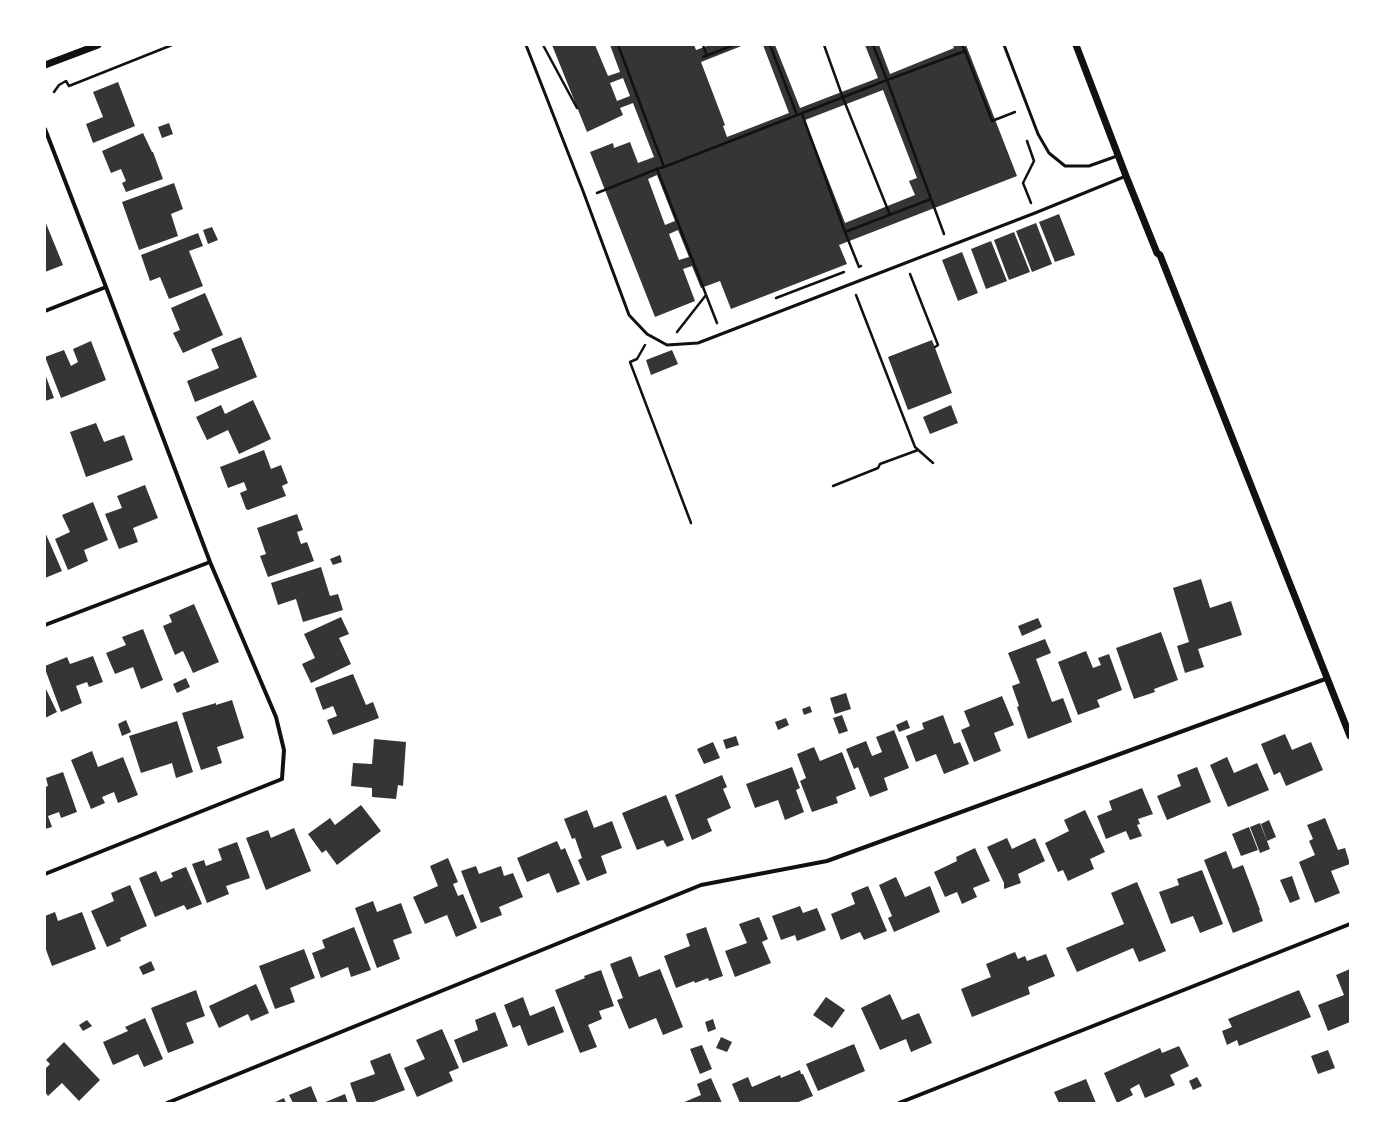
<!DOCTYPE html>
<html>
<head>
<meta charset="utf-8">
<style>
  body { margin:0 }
  #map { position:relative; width:1395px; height:1148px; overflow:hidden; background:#fff; font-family:Roboto,sans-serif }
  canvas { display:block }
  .frame { position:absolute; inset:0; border:46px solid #fff; pointer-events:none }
</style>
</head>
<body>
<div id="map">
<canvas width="1395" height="1148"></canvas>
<div class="frame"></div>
</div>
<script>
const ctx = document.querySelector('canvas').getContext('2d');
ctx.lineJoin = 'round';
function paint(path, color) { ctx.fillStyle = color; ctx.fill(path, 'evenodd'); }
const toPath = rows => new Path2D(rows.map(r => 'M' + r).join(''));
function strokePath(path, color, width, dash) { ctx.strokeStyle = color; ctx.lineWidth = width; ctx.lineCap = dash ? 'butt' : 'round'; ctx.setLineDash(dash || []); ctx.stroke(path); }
const building = toPath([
  [552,45,595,45,608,76,620,72,610,45,694,45,696,50,710,45,744,45,701,62,725,125,723,126,727,137,789,113,763,45,775,45,800,108,878,78,865,45,879,45,890,74,954,48,953,45,966,45,1017,176,839,245,847,264,731,309,720,281,701,288,692,266,683,269,695,301,655,317,590,152,613,143,614,148,630,142,638,163,654,157,633,103,620,108,623,115,587,132],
  [623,78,630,96,617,101,610,83],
  [883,90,917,178,909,181,915,195,845,223,805,120],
  [657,175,675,221,665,225,648,179],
  [678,230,689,257,679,260,669,234],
  [118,82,135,126,93,143,86,124,103,117,93,92],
  [169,123,173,134,162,138,158,127],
  [143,133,152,152,153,152,163,179,126,192,122,183,126,181,121,169,111,173,102,151],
  [174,183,183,209,171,214,178,236,139,250,122,202],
  [1059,214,1075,255,1055,262,1039,222],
  [45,221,63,265,45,272],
  [1036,223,1052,264,1032,272,1016,231],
  [212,227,218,240,208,244,203,230],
  [1014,232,1030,272,1009,280,994,240],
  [198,233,203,246,189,251,203,286,169,299,160,277,150,281,141,255],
  [991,241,1007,281,986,289,971,249],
  [962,252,978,293,958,301,942,260],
  [205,293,223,335,183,353,173,333,180,330,171,308],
  [241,337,257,377,195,402,187,381,219,368,211,349],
  [932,340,952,393,908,410,888,357],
  [91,341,106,380,61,398,45,357,64,350,71,366,78,362,73,349],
  [672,350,678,364,651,375,646,360],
  [45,374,54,398,45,401],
  [253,400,271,439,239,454,228,430,207,440,196,417,221,405,225,414],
  [951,405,958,423,930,434,923,417],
  [96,423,104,442,124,435,133,460,86,477,70,432],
  [264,450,271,469,281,465,288,483,282,486,286,496,248,510,246,509,240,493,247,490,244,482,228,488,220,467],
  [145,485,158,518,133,528,138,542,119,549,105,514,122,508,117,496],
  [93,502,108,540,84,550,88,561,68,570,55,539,70,532,62,515],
  [297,514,303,530,297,532,301,544,307,542,314,561,268,577,260,556,266,554,257,528],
  [45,532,62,571,45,578],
  [340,555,342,562,333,565,330,559],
  [321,567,330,596,338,594,343,610,303,622,296,599,278,605,271,583],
  [1201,579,1210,608,1231,601,1242,635,1198,649,1204,667,1185,673,1177,646,1189,642,1173,588],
  [194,604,219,662,193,673,183,651,175,655,163,626,172,622,169,615],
  [341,617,349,634,339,638,351,664,311,683,302,664,315,658,304,634],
  [1038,618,1042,627,1022,636,1018,626],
  [143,629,163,680,141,689,133,667,115,674,106,653,126,645,122,637],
  [1161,632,1178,680,1154,689,1155,692,1134,699,1116,648],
  [1045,639,1051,653,1036,659,1052,702,1063,698,1072,722,1028,739,1017,707,1019,706,1012,686,1020,683,1008,653],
  [1086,651,1093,668,1101,665,1098,658,1109,654,1122,690,1097,700,1100,707,1078,715,1058,662],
  [93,656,103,682,89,687,87,682,76,686,82,703,61,712,45,669,45,666,67,657,70,664],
  [353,674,366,705,373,702,379,718,333,735,327,720,337,716,333,706,323,710,315,688],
  [186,678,190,687,177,693,173,684],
  [45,687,57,712,45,718],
  [846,693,851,709,835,714,830,698],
  [1002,696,1014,725,994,733,1001,751,974,762,961,730,970,726,964,711],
  [232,700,244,738,217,747,222,763,201,770,182,713,216,703,216,705],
  [810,706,812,712,804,715,802,709],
  [842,715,848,731,839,734,833,718],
  [943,715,954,744,960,742,969,764,944,774,936,754,916,762,906,736,924,729,922,723],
  [786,718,789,725,778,730,775,722],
  [126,720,131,732,122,736,118,724],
  [907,720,910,728,899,732,896,725],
  [177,721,193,772,176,778,172,763,141,773,129,736],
  [894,730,909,768,884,778,888,790,870,797,858,767,854,769,846,749,866,741,872,756,882,752,876,737],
  [1285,734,1292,750,1311,742,1323,770,1286,786,1280,772,1274,775,1261,744],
  [736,736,739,745,726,749,723,740],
  [374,739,406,742,403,786,398,785,396,799,372,797,372,788,351,786,353,763,372,764],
  [713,742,720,758,704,764,697,749],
  [814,747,820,761,842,752,856,789,836,797,838,803,812,812,800,781,806,778,797,754],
  [92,751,98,767,123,757,138,795,118,803,114,792,102,797,105,803,91,809,71,760],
  [1227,757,1234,773,1257,763,1269,790,1228,807,1210,765],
  [792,767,800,788,796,790,804,812,785,820,778,800,755,808,746,784],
  [1197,767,1211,802,1167,820,1157,796,1181,786,1177,775],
  [63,772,77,812,61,818,59,812,48,816,52,827,45,829,45,787,48,786,46,778],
  [722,775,727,787,723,789,731,808,707,819,712,831,692,840,675,795],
  [1142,788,1153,814,1138,819,1140,824,1137,825,1142,836,1130,840,1126,831,1106,839,1097,816,1112,810,1109,801],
  [666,795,684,840,667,847,663,840,637,850,622,813],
  [361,805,381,831,337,865,326,850,322,853,308,834,330,818,335,825],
  [587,810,594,828,612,821,622,848,601,856,607,873,587,881,578,860,582,858,575,838,572,839,564,819],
  [1085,810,1105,852,1090,859,1094,869,1068,881,1063,870,1058,872,1045,843,1069,831,1064,820],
  [1325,818,1338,850,1345,848,1350,864,1331,871,1340,893,1315,903,1299,862,1315,855,1309,841,1313,839,1307,825],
  [1269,820,1276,837,1267,841,1261,824],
  [1260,823,1270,849,1260,853,1250,827],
  [1249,827,1258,850,1241,856,1232,834],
  [294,828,311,871,266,890,246,838,268,830,271,838],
  [1007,838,1012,849,1035,838,1045,861,1018,874,1021,883,1004,889,1004,883,987,847],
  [557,841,561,850,565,848,580,884,557,893,549,873,527,882,517,858],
  [237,842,250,878,226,886,229,894,207,903,192,864,204,860,206,866,222,860,218,849],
  [975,848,990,881,973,888,977,897,962,904,957,892,945,897,934,872,957,861,956,857],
  [1226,851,1233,869,1243,865,1260,910,1259,910,1263,921,1233,933,1204,860],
  [448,858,458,882,453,884,458,896,463,894,477,928,456,937,447,915,425,924,413,897,438,886,430,866],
  [476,866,479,874,501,866,504,876,513,873,523,897,499,907,502,915,481,923,461,871],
  [186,867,202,904,187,910,184,905,155,917,139,878,156,871,161,882,173,877,171,873],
  [1202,870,1223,924,1200,933,1193,916,1171,924,1159,892,1179,885,1177,879],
  [1292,876,1300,899,1290,903,1280,880],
  [896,877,905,897,930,886,940,912,894,932,888,918,892,916,879,885],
  [1137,882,1166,951,1139,962,1133,948,1077,972,1066,948,1124,924,1111,893],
  [130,885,147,926,120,938,121,941,107,947,91,911,114,901,111,893],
  [868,886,887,931,864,940,860,932,841,940,831,914,855,904,851,893],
  [373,901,377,912,401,903,412,933,393,940,400,959,377,968,355,908],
  [800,906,803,913,817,908,826,930,797,941,795,935,781,940,772,916],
  [55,912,58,921,82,912,96,949,52,966,45,947,45,916],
  [759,917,768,939,762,942,771,963,735,977,725,951,747,943,739,924],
  [354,927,371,970,351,977,348,967,321,978,312,953,325,948,322,940],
  [706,927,723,976,709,981,708,978,695,983,694,981,676,988,664,956,690,946,686,934],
  [304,949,315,978,290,988,295,1002,275,1009,259,966],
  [1015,952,1018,959,1025,956,1027,961,1046,954,1055,976,1028,987,1030,994,972,1017,961,989,991,977,986,964],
  [631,956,639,977,660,969,683,1027,663,1035,656,1018,629,1029,617,1000,623,998,610,964],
  [151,961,155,970,143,975,139,967],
  [1350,969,1350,1022,1328,1031,1318,1005,1344,995,1336,975],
  [601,970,614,1006,599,1011,602,1019,588,1025,597,1047,580,1053,555,990,585,978,584,976],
  [256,984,269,1013,251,1021,248,1014,219,1028,209,1006],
  [196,990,205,1016,186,1023,194,1043,168,1053,151,1008],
  [1299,990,1311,1017,1239,1046,1237,1040,1227,1045,1222,1031,1232,1027,1228,1019],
  [890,994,902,1020,919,1013,932,1043,911,1052,906,1039,880,1050,861,1008],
  [523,997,530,1016,554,1006,564,1032,528,1046,520,1025,513,1028,504,1005],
  [826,997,845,1010,832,1028,813,1015],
  [495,1012,508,1046,463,1063,454,1040,478,1030,475,1020],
  [145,1018,163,1059,144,1067,138,1054,113,1065,103,1042,128,1031,125,1027],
  [713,1019,716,1029,708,1032,705,1022],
  [87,1020,92,1026,83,1031,79,1025],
  [442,1029,459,1068,449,1072,453,1081,417,1097,404,1068,425,1059,416,1040],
  [721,1037,732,1042,727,1052,716,1048],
  [64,1042,100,1080,79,1101,62,1083,48,1096,45,1092,45,1069,50,1064,46,1060],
  [854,1044,865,1071,818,1091,806,1064],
  [702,1045,712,1069,700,1074,690,1049],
  [1179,1046,1189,1066,1170,1075,1175,1085,1145,1098,1139,1084,1130,1089,1133,1095,1117,1103,1104,1073,1160,1048,1162,1053],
  [1328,1050,1335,1068,1318,1074,1311,1056],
  [390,1053,405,1090,371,1103,357,1103,350,1083,375,1074,370,1061],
  [800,1070,801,1074,803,1074,813,1096,796,1103,740,1103,732,1084,748,1077,752,1087,780,1075,781,1078],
  [1197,1077,1202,1086,1193,1090,1189,1081],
  [711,1078,722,1103,682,1103,701,1095,697,1084],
  [1086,1079,1096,1103,1059,1103,1054,1092],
  [311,1086,318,1103,293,1103,289,1095],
  [345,1094,348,1103,323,1103],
  [284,1098,286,1103,273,1103]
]);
const path = toPath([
  [543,45,577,108],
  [618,45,664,167,657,169,717,323],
  [703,45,707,56],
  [770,45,797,115],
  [824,45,843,98,890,215],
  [873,45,887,80,965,51,992,121,1015,112],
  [962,45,965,51],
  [703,57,734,45],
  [54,92,59,85,66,81,69,86,172,45],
  [802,114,845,232],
  [1027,141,1034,161,1023,183,1031,203],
  [664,167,887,80,944,234],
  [597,193,657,169],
  [861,266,859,267,845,232,931,199],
  [910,274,938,345,935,347],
  [856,295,915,447,933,463],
  [776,298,844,272],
  [677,332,706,295],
  [645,345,637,359,630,362,691,523],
  [833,486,878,468,880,464,918,450]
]);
const service = toPath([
  [526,45,583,191,629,315,647,334,667,345,698,343,1035,213,1126,176],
  [1004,45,1038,134,1049,153,1065,166,1089,166,1117,156]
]);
const minor = toPath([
  [45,129,106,287,210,562,276,717,284,750,282,779,45,874],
  [45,311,106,287],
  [45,625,210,562],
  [167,1103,701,885,827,861,1328,678],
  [899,1103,1350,924]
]);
const tertiary = toPath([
  [1076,45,1126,176,1157,253,1160,255,1350,736],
  [45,65,98,45]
]);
paint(building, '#353535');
strokePath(path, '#111', 2.5);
strokePath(service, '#111', 3);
strokePath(minor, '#111', 4);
strokePath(tertiary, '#111', 7);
</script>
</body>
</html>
